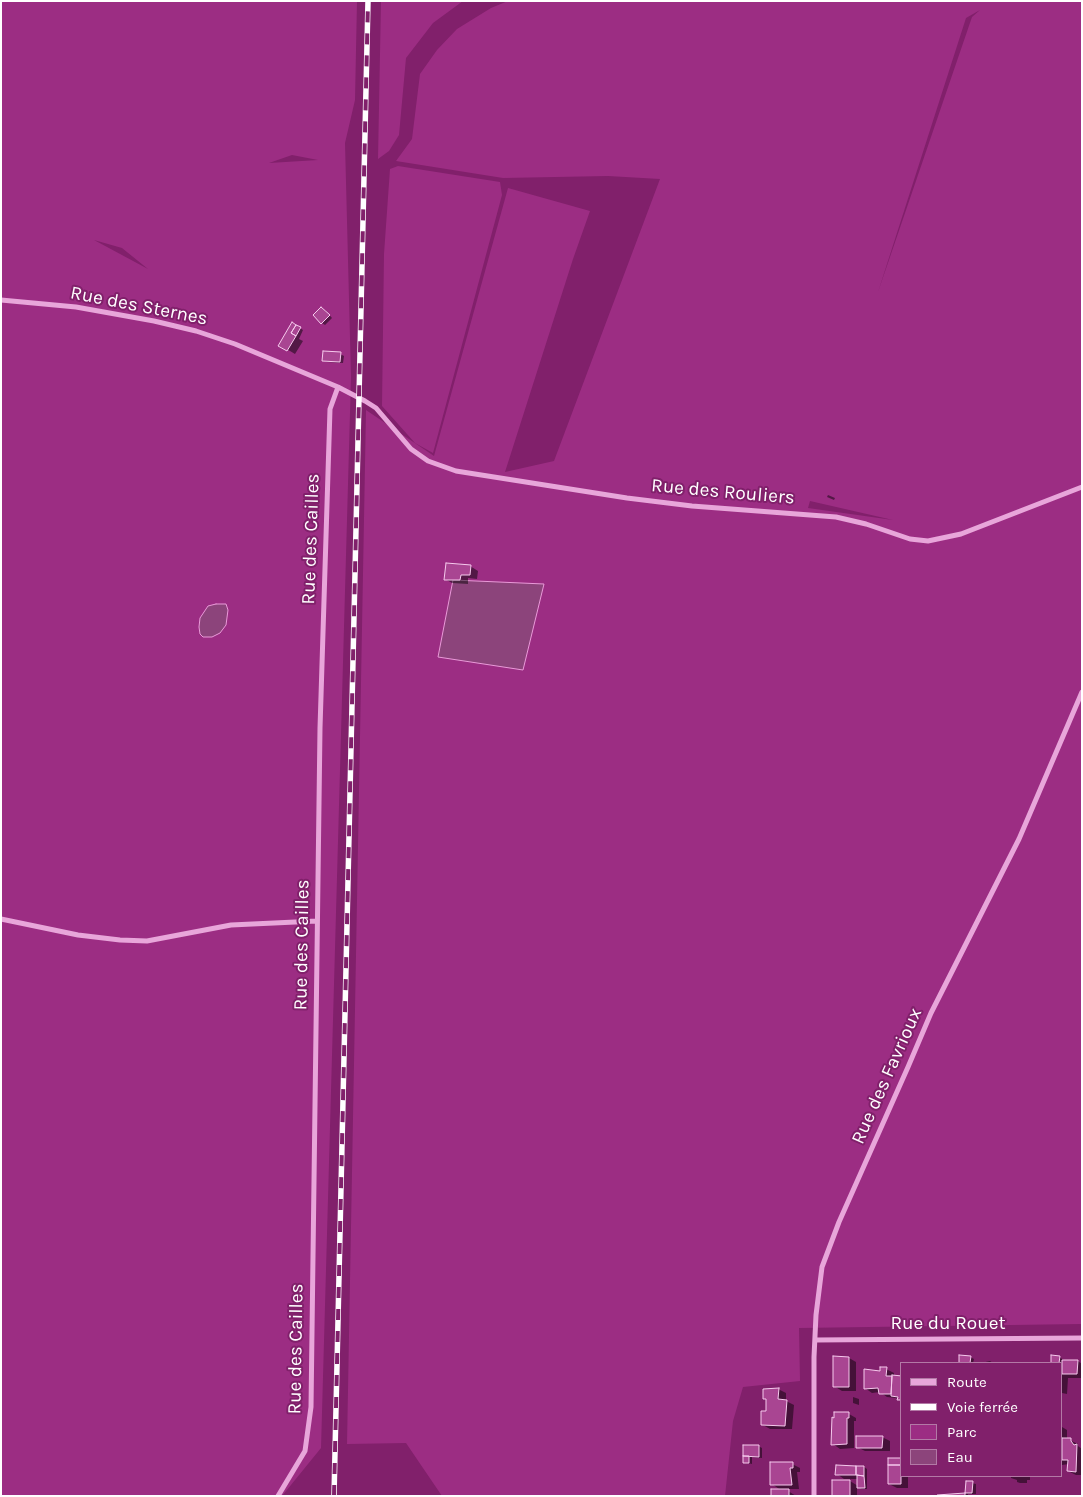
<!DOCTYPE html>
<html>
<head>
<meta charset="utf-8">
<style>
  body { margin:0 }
  #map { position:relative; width:1083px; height:1497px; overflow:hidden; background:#81206b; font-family:Karla,sans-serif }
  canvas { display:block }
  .frame { position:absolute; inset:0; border:2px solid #fff; pointer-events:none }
  .legend { position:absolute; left:900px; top:1362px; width:162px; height:115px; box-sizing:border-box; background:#81206b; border:1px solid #b379a6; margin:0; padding:6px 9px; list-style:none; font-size:15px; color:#fff }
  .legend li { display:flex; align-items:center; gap:10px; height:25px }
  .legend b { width:25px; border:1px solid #b379a6 }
</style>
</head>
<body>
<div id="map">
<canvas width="1083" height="1497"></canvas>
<div class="frame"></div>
<ul class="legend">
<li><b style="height:6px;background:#e8a6da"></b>Route</li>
<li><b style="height:6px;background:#fff"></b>Voie ferrée</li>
<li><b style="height:14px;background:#9c2d83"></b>Parc</li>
<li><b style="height:14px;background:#8c447b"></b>Eau</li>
</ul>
</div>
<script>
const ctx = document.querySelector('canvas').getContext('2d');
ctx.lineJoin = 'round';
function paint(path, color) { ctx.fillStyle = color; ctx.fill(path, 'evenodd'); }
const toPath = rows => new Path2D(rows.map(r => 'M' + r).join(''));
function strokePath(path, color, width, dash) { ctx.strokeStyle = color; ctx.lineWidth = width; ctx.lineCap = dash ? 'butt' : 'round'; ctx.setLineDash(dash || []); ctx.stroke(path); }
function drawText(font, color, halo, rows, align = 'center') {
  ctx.font = font + ' Karla,sans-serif'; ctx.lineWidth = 4; ctx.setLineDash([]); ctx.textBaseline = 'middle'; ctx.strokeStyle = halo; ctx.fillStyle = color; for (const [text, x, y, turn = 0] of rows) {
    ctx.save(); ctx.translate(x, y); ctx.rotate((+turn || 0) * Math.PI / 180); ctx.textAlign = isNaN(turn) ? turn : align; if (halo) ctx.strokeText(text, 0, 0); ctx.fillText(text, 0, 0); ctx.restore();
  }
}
const green = toPath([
  [1,1,357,1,355,100,345,143,351,377,321,1448,282,1496,1,1496],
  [292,155,318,160,269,163],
  [94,240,122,248,148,269],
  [381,1,463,1,433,23,406,58,399,135,389,151,378,159],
  [508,1,1082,1,1082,1324,799,1328,800,1381,743,1387,733,1421,725,1496,442,1496,406,1443,347,1444,366,410,434,456,508,188,590,211,573,259,505,472,554,461,660,179,608,176,503,178,396,161,412,139,420,74,437,50,457,29,491,8],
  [980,10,972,17,878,292,966,18],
  [810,501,893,520,808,508],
  [398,166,500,182,502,195,433,453,415,443,382,406,384,254,390,169]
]);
const water = toPath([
  [453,580,544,584,523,670,438,657,453,580],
  [216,604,226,604,228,610,226,625,220,633,212,637,203,637,200,634,199,627,200,618,208,606,216,604]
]);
const shadow = toPath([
  [325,310,332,318,325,325,322,323],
  [293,324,303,330,299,339,303,341,295,354,280,345],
  [340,354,344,356,343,363,327,362,323,360],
  [828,495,835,498,834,500,827,497],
  [470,566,478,571,477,579,468,578,468,584,452,583,445,579],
  [1053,1356,1059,1357,1067,1362,1078,1361,1082,1364,1082,1378,1068,1378,1067,1394,1062,1393,1062,1363,1052,1363],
  [961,1357,970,1357,974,1359,973,1363,960,1363],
  [849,1358,856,1362,856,1391,842,1391,834,1386],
  [990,1361,993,1363,981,1363],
  [886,1369,894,1373,894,1377,902,1377,902,1401,896,1398,887,1397,880,1392,872,1393,865,1388],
  [778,1389,786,1393,786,1401,794,1405,792,1429,770,1429,763,1425,768,1412,768,1400,764,1398],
  [853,1397,859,1399,859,1405,853,1403],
  [849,1414,856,1418,856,1421,854,1421,854,1448,840,1449,833,1444],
  [1062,1427,1067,1430,1067,1439,1078,1444,1078,1446,1082,1449,1082,1475,1076,1475,1068,1471,1069,1464,1062,1465],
  [882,1437,890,1441,890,1451,865,1451,857,1447],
  [744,1446,758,1446,762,1448,762,1458,752,1457,752,1464,744,1462],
  [902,1459,902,1476,908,1476,908,1488,897,1488,889,1484],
  [792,1464,800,1468,800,1472,797,1472,799,1489,785,1489,796,1496,772,1496,782,1491,772,1484],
  [837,1467,864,1467,867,1469,867,1489,862,1489,857,1486,857,1496,833,1496,850,1481,858,1486,858,1479,844,1479,837,1474],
  [1011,1476,1030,1476,1030,1480,1027,1480,1027,1483,1020,1483,1017,1482,1017,1480,1011,1478],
  [967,1482,976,1484,976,1494,968,1494,968,1496,941,1496,966,1494]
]);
const building = toPath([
  [321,307,330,315,321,324,313,315,321,307],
  [292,322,296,325,291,333,296,336,287,351,278,346,292,322],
  [296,325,301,327,296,336,291,333,296,325],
  [323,351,341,352,340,362,322,361,323,351],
  [446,563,471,565,470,575,461,575,460,580,444,580,446,563],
  [959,1355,971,1356,970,1363,959,1363,959,1355],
  [1051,1355,1060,1356,1059,1363,1062,1363,1062,1360,1078,1360,1077,1374,1062,1374,1062,1363,1051,1363,1051,1355],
  [833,1356,849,1357,849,1387,833,1387,833,1356],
  [880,1367,887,1367,886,1376,892,1376,891,1394,879,1394,878,1388,864,1389,864,1369,880,1371,880,1367],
  [892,1375,902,1376,902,1400,897,1400,898,1397,891,1396,892,1375],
  [779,1388,778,1399,787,1400,785,1426,761,1425,761,1411,766,1411,766,1399,763,1399,763,1389,779,1388],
  [834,1412,849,1412,849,1418,847,1418,847,1444,831,1445,832,1417,834,1418,834,1412],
  [856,1436,883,1436,882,1448,856,1448,856,1436],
  [1062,1438,1071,1438,1071,1441,1074,1445,1077,1444,1076,1472,1067,1471,1068,1460,1062,1460,1062,1438],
  [743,1445,759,1445,759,1457,743,1456,743,1445],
  [743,1456,749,1456,749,1463,743,1463,743,1456],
  [888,1458,902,1458,902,1465,888,1465,888,1458],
  [770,1462,793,1462,793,1468,790,1468,792,1485,770,1485,770,1462],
  [836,1465,856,1466,856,1475,835,1475,836,1465],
  [888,1465,901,1465,901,1484,888,1484,888,1465],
  [856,1466,864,1466,864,1476,856,1475,856,1466],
  [857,1475,864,1476,865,1488,857,1488,857,1475],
  [832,1480,850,1480,850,1496,832,1496,832,1480],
  [966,1481,973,1481,972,1493,965,1493,966,1481],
  [771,1489,789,1489,789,1496,771,1496,771,1489],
  [965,1493,965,1496,937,1496,937,1495,965,1493]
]);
const street = toPath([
  [1,300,76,307,154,321,196,331,235,344,338,387,365,401,376,408,411,449,428,461,456,471,627,498,692,506,836,517,866,524,910,539,928,541,961,534,1082,487],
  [1,919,78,935,120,940,147,941,231,925,317,921],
  [815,1340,1082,1338],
  [278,1496,305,1451,311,1407,320,728,330,409,338,387],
  [814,1496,814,1357,816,1315,822,1267,839,1222,908,1067,931,1013,1019,839,1082,692]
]);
const rail = toPath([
  [334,1496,368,1]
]);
const streetNames = [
  ["Rue des Sternes",139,306,11],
  ["Rue des Rouliers",723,492,5],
  ["Rue des Cailles",311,539,-88],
  ["Rue des Cailles",302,945,-89],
  ["Rue des Favrioux",887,1076,-66],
  ["Rue du Rouet",948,1324],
  ["Rue des Cailles",296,1349,-89]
];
paint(green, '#9c2d83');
paint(water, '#8c447b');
strokePath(water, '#ea9ad9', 1);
paint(shadow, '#0007');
paint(building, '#a94592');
strokePath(building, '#f6caed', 1);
strokePath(street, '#e8a6da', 5);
strokePath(rail, '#fff', 5.5);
strokePath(rail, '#81206b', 4, [11]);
drawText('19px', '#fff', '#81206b', streetNames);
</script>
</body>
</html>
